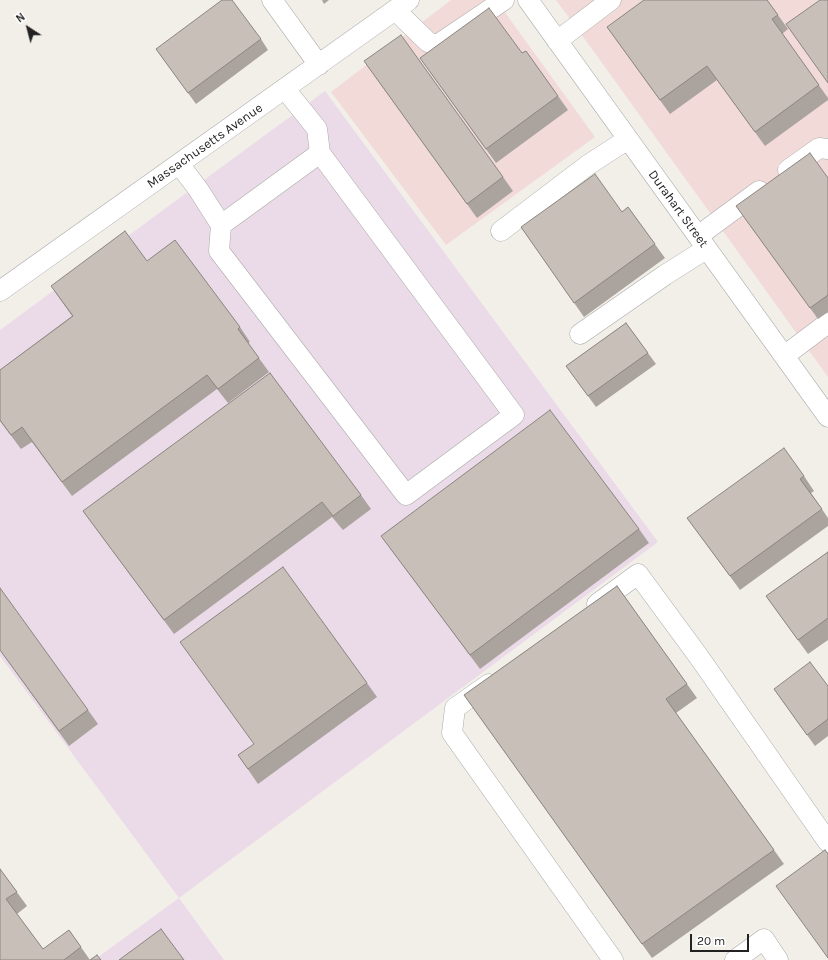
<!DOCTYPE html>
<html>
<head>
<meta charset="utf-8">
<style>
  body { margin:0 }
  #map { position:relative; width:828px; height:960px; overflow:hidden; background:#f2efe9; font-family:Karla,sans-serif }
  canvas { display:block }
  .north { position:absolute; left:8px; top:8px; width:40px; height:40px; -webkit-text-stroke:3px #fff; paint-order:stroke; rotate:324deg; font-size:11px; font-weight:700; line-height:16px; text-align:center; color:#222 }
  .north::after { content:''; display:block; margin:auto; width:14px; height:18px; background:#222; clip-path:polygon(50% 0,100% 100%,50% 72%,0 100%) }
  .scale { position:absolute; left:690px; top:934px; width:59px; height:18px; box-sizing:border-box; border:2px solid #222; border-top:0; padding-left:5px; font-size:12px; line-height:14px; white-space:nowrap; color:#222; -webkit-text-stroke:3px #fff; paint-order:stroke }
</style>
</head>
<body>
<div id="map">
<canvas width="828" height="960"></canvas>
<div class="north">N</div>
<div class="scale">20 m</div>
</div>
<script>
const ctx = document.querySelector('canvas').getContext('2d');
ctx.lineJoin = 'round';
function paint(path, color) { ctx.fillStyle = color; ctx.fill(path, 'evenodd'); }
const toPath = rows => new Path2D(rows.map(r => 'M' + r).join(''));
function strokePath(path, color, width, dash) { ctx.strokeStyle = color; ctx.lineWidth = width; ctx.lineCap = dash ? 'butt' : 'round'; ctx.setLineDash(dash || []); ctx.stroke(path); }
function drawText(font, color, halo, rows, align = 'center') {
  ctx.font = font + ' Karla,sans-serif'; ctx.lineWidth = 3; ctx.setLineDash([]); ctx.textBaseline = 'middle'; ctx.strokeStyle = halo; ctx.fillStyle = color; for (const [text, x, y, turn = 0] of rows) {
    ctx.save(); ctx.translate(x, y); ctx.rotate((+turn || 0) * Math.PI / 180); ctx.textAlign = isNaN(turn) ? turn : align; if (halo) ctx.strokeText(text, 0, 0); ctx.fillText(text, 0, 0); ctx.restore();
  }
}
const commercial = toPath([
  [451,0,496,0,595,137,446,245,331,92],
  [556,0,828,0,828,377,597,56]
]);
const industrial = toPath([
  [325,91,658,542,179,898,224,960,94,960,179,898,0,656,0,330]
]);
const minor = toPath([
  [272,0,319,65],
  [528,0,828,417],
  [395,10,428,42,437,45,504,0],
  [557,41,611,0],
  [179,164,198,189,221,225,219,251,406,495,514,415,320,153,317,129,285,89],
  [788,170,819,148,828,149],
  [221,225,320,153],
  [501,231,588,165,628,139],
  [698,236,759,191],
  [0,291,409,0],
  [580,334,665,275,706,249],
  [784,356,828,323],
  [597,604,638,574,699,657,828,842],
  [489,684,455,708,452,733,613,960],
  [735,960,764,939,778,960]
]);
const wall = toPath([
  [322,0,329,0,324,4],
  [767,0,788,29,782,34,828,98,828,100,765,146,717,80,670,114,607,27],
  [261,39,268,50,196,104,156,49],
  [526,51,568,110,496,163,430,72,522,53],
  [374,75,503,177,513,191,477,218],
  [828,178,828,312,818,319,736,206],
  [628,207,665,258,584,317,521,227,622,212],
  [147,261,240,327,250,342,248,343,269,372,228,403,217,389,72,496,32,442,21,449,0,421,0,370,72,316,51,286],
  [626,323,656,364,596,407,566,366],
  [804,476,814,491,811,493,828,518,828,526,740,590,687,518],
  [361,495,371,509,343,530,332,517,174,634,83,511],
  [639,529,649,543,480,669,381,536],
  [828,552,828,640,808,654,766,596],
  [617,586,697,698,676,713,784,864,652,958,464,695],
  [0,650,88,710,98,724,69,746],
  [367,683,377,697,258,784,238,755],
  [828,686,828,736,815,746,774,689],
  [0,869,27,906,17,914,43,949,69,930,90,960,101,960,0,960]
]);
const building = toPath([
  [222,0,232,0,261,39,188,93,156,49,222,0],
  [644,0,767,0,778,15,772,19,819,85,755,132,707,66,660,100,607,27,644,0],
  [820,0,828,0,828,83,786,24,820,0],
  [489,8,522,53,526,51,558,96,486,149,420,58,489,8],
  [401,35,503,177,467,204,364,61,401,35],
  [810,153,828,178,828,295,810,308,736,206,810,153],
  [595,174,622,212,628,207,655,244,574,303,521,227,595,174],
  [125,231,147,261,175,240,240,327,238,329,259,358,218,389,207,375,62,482,22,427,11,435,0,420,0,370,73,316,51,286,125,231],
  [626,323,648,353,588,396,566,366,626,323],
  [270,373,361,495,333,516,322,502,164,620,83,511,270,373],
  [550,410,639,529,470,655,381,536,550,410],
  [784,448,804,476,800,479,822,509,730,576,687,518,784,448],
  [828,552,828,618,798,640,766,596,828,552],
  [283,567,367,683,248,769,238,755,254,744,180,642,283,567],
  [617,586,687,684,666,699,774,850,642,944,464,695,617,586],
  [0,588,88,710,59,731,0,650,0,588],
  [810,662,828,686,828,719,807,735,774,689,810,662],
  [825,850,828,854,828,958,776,886,825,850],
  [0,869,17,892,6,899,43,949,69,930,81,947,64,960,0,960,0,869],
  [161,929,184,960,119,960,161,929],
  [97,955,101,960,90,960,97,955]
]);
const streetNames = [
  ["Massachusetts Avenue",205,146,-35],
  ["Durahart Street",678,209,54]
];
paint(commercial, '#f2dad9');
paint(industrial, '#ebdbe8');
strokePath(minor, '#a9a9a9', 21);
strokePath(minor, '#fff', 20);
paint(wall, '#aba49e');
paint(building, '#c7bfb8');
strokePath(building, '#8b8681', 1);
drawText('13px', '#222', '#fff', streetNames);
</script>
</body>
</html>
